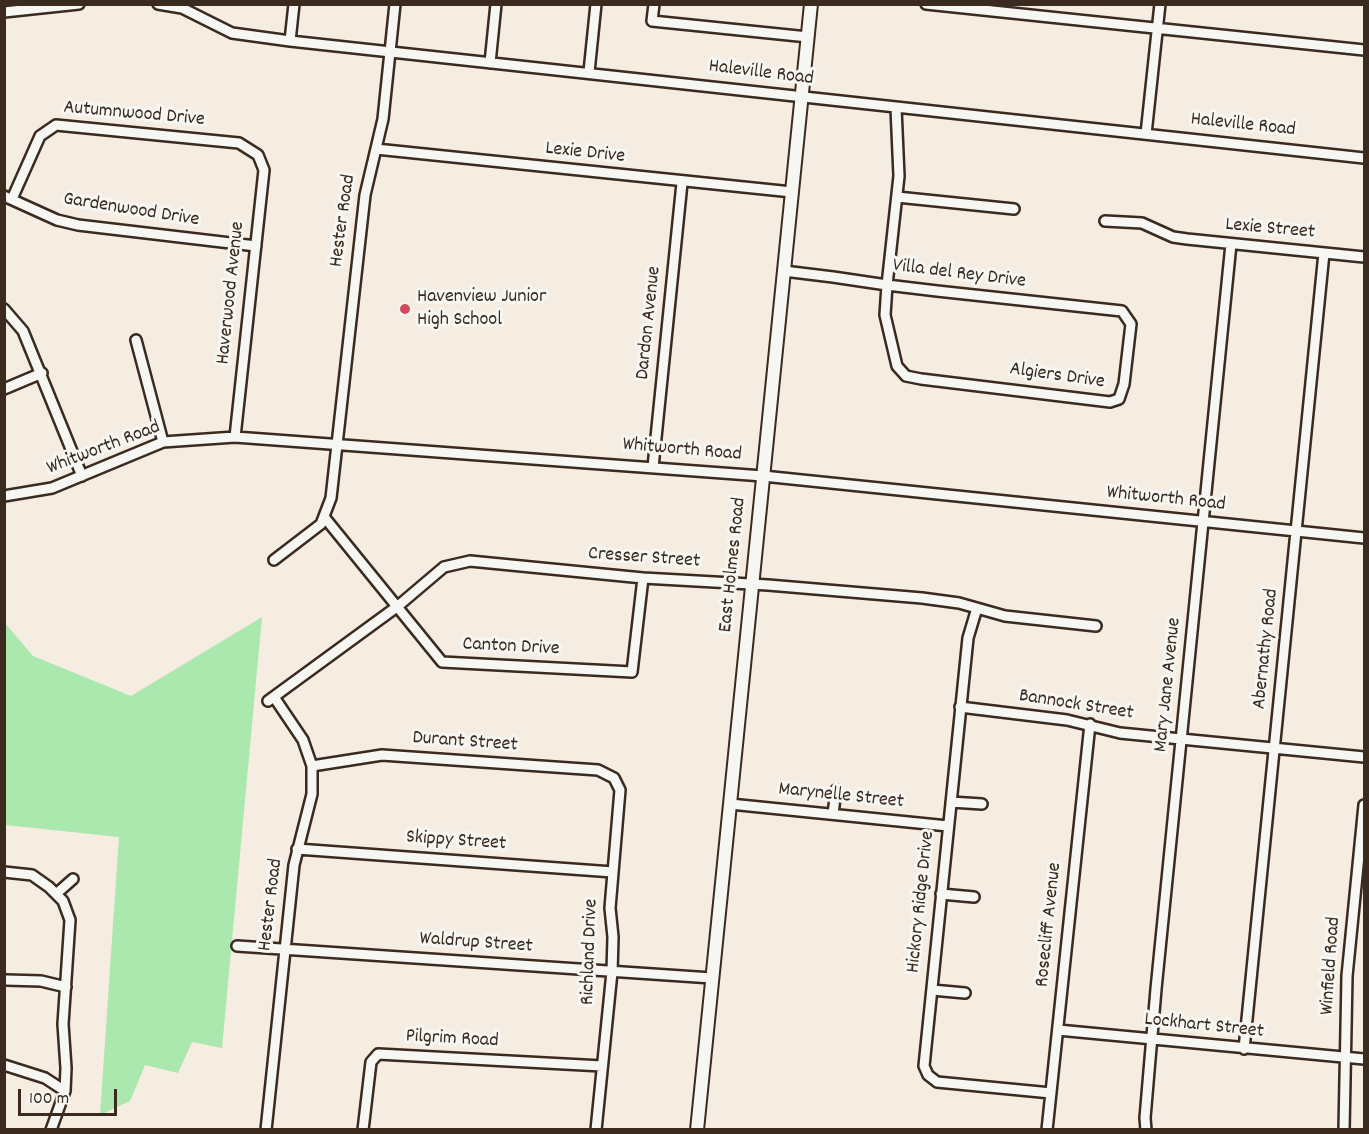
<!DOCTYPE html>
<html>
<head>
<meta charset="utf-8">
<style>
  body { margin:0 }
  #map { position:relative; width:1369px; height:1134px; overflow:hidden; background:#f5ece2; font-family:Dekko,sans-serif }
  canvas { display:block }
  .frame { position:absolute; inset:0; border:6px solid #3b2a1e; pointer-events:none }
  .scale { position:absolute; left:18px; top:1089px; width:99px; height:27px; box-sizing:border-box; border:3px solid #3b2a1e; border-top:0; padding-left:8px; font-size:18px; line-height:21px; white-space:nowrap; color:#3b2a1e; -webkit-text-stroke:4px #f6f6f2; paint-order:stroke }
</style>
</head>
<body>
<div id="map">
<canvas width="1369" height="1134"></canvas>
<div class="frame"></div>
<div class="scale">100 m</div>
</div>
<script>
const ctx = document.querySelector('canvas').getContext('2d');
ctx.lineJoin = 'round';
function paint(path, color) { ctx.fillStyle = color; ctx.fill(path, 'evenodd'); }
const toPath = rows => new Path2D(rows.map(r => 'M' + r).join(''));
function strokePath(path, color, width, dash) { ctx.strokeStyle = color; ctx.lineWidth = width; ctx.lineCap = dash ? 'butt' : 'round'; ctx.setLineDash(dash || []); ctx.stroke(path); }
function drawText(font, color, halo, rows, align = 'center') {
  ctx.font = font + ' Dekko,sans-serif'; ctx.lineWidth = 6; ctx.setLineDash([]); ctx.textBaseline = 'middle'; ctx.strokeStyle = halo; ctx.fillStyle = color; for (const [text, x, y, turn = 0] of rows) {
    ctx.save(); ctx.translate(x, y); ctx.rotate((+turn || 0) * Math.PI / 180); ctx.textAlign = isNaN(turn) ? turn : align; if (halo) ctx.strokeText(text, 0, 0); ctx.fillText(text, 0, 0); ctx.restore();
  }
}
const green = toPath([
  [262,617,222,1048,192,1042,178,1073,145,1065,130,1101,100,1115,119,837,5,825,5,623,33,656,131,696]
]);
const minor = toPath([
  [158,4,182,8,232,33,290,41,1364,158],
  [654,4,652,21,808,37],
  [926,4,1364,50],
  [4,12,79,4],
  [290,41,294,4],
  [490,63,496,4],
  [589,72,596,4],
  [1146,134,1160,4],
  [376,149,792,192],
  [4,196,57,220,78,225,256,246],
  [897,197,1014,209],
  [12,199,40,136,56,125,239,143,258,155,264,170,235,437],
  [1105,221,1142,223,1173,237,1187,239,1364,257],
  [784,271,833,277,887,285,937,291,1122,311,1131,324,1124,384,1119,399,1110,402,921,379,906,376,897,366,885,315,887,285,899,176,896,108],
  [4,309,23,331,82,476],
  [136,340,163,442],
  [4,389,42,373],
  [653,467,682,183],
  [4,496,52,488,163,442,235,437,763,476,1364,538],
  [325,518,442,662,632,672,643,578],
  [274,560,321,524,331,498,365,195,383,119,395,4],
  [977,608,968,638,924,1066,928,1075,937,1082,1051,1093],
  [268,701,398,606,444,567,470,561,643,578,768,585,922,598,959,603,1005,616,1096,626],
  [960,707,1067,720,1120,733,1364,757],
  [312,766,382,755,598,770,614,778,620,790,610,908,613,937,612,972,596,1130],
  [951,802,982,804],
  [730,804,948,826],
  [833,814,836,790],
  [297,849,613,872],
  [4,872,32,875,49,887,63,901,70,920,63,1024,66,1068,65,1091,51,1130],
  [56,894,73,879],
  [941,894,974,897],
  [237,946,712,978],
  [6,980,41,981,66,987],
  [932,990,965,993],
  [1058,1030,1364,1059],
  [1244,1049,1324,253],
  [4,1065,45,1078,65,1091],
  [266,1130,294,865,312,794,312,766,303,740,274,697],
  [363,1130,371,1062,378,1054,602,1066],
  [1047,1130,1090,724],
  [1146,1130,1145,1118,1156,989,1231,244],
  [1344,1130,1347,976,1364,805]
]);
const major = toPath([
  [697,1130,811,4]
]);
const markers = [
  [405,309,6,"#d1495b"]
];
const streetNames = [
  ["Haleville Road",761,74,7],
  ["Autumnwood Drive",134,115,5],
  ["Haleville Road",1243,126,6],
  ["Lexie Drive",585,154,6],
  ["Gardenwood Drive",131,211,9],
  ["Hester Road",344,221,-82],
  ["Lexie Street",1270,230,5],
  ["Villa del Rey Drive",959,275,7],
  ["Haverwood Avenue",232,293,-84],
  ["Dardon Avenue",650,323,-84],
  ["Algiers Drive",1057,377,8],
  ["Whitworth Road",104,449,-21],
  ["Whitworth Road",682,451,5],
  ["Whitworth Road",1166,500,6],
  ["Cresser Street",644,559,4],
  ["East Holmes Road",734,565,-84],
  ["Canton Drive",511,648,3],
  ["Abernathy Road",1267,649,-84],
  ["Mary Jane Avenue",1169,685,-84],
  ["Bannock Street",1076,706,9],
  ["Durant Street",465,743,4],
  ["Marynelle Street",841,797,6],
  ["Skippy Street",456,842,4],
  ["Hickory Ridge Drive",922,902,-84],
  ["Hester Road",272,905,-83],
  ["Rosecliff Avenue",1050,925,-84],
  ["Waldrup Street",476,944,4],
  ["Richland Drive",591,952,-88],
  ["Winfield Road",1332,966,-86],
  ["Lockhart Street",1204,1027,6],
  ["Pilgrim Road",452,1040,3]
];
const poiNames = [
  ["Havenview Junior",417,298],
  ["High School",417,321]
];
paint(green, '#abe8ae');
strokePath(minor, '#3b2a1e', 14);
strokePath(major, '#3b2a1e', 16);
strokePath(minor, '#f6f6f2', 9);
strokePath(major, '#f6f6f2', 12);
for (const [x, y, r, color] of markers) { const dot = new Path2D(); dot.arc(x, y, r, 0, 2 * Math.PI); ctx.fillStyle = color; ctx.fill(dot); strokePath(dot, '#f6f6f2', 2); }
drawText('20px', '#3b2a1e', '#f6f6f2', streetNames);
drawText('20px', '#3b2a1e', '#f6f6f2', poiNames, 'left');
</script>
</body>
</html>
